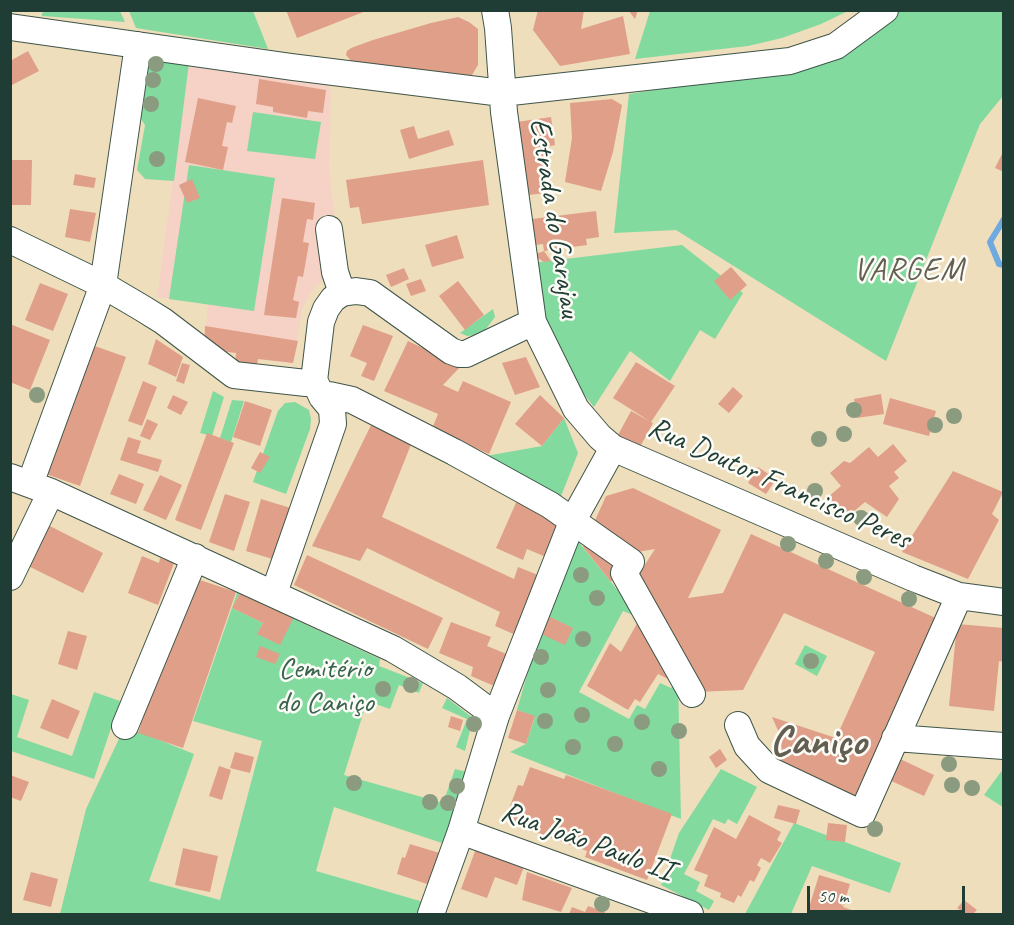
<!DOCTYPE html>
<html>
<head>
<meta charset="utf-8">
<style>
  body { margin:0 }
  #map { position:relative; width:1014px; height:925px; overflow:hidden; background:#eedebc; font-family:Caveat,sans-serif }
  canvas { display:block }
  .frame { position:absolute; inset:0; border:12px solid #1f3d34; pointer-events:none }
  .scale { position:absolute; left:807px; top:886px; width:158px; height:27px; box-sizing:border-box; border:3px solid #1f3d34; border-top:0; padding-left:8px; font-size:18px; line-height:21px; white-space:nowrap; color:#1f3d34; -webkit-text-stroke:4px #fdfcf7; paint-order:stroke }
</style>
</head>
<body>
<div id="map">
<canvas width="1014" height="925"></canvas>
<div class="frame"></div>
<div class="scale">50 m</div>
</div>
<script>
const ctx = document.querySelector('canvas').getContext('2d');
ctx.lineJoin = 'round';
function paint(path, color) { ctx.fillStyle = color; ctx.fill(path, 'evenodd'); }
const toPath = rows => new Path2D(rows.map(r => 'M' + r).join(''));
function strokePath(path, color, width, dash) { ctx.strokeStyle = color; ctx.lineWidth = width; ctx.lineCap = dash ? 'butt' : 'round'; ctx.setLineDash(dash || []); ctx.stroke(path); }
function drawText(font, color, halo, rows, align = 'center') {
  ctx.font = font + ' Caveat,sans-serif'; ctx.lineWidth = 5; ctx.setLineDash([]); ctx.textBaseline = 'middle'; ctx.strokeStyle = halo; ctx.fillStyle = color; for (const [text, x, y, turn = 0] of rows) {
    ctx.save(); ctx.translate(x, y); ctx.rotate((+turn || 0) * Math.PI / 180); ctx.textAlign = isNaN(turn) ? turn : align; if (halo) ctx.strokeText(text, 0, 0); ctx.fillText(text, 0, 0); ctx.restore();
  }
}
const built = toPath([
  [189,63,329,86,331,93,329,166,340,268,323,280,311,292,302,309,293,363,259,359,256,371,235,367,236,353,204,349,208,304,157,297]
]);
const green = toPath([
  [50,10,120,11,125,22,42,16,42,13],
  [129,11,253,11,268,49,136,28],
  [650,11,650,10,848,11,821,24,782,38,748,46,635,59],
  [893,11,1003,11,1003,96,980,124,886,361,676,230,614,233,629,94,811,66],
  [153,60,189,63,174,181,145,179,137,170,145,125,137,113,139,71],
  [253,112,321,122,315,159,247,151],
  [189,165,275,178,254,311,169,299],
  [682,245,743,293,715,339,700,330,670,381,630,351,594,407,580,389,543,317,532,263],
  [493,309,495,317,486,329,477,335,467,336,460,333],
  [213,391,224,397,212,436,200,433],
  [232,400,244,401,231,442,220,438],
  [295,402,309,410,311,419,310,429,286,494,253,482,278,411,285,403],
  [564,418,578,453,556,509,469,459,542,446],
  [577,540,640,618,623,611,579,692,629,719,637,705,645,709,660,683,671,688,678,678,681,819,510,752,526,744,535,717,517,710,539,633],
  [238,590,241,591,232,608,263,623,258,633,294,617,298,621,380,659,379,666,423,683,419,693,399,685,390,709,367,701,344,775,443,803,455,769,467,772,445,844,334,807,316,871,434,905,431,914,60,914,86,809,125,726,194,754,149,881,220,900,262,741,193,721],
  [805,645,827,656,817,676,795,664],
  [94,692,120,701,94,779,11,751,11,694,29,700,17,737,72,756],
  [447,698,473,718,465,751,456,747,467,719,442,708],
  [721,769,757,787,737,824,728,819,725,824,713,819,684,874,700,882,696,891,714,901,709,910,661,885,679,833],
  [1003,769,1003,807,984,795],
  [794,823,901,863,890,893,812,866,791,914,745,914]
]);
const stream = toPath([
  [1004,219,990,242,999,264,1004,265]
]);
const building = toPath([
  [286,10,366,10,366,11,297,38],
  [538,10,584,10,581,29,623,16,630,54,560,66,533,30],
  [628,10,638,10,635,19],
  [458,17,469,22,478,29,478,65,472,75,460,79,352,62,346,55,347,51,351,48,373,40,431,23],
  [28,51,39,71,10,86,10,61],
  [259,79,326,90,323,113,308,111,307,118,273,112,273,107,256,104],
  [198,98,236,106,232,123,227,122,222,146,228,147,223,170,185,162],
  [612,99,622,105,613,152,601,191,565,182,572,138,570,103],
  [551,117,555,145,546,147,550,170,543,171,546,193,520,196,510,123],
  [414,126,418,139,449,130,454,145,409,159,400,130],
  [1004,150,1004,172,995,168],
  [10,160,32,160,31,205,10,205],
  [483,160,489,205,362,224,359,207,350,208,346,180],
  [75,174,96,178,94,188,73,185],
  [192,179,200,198,187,203,179,185],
  [282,198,315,203,313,220,307,219,303,242,309,243,303,277,298,276,293,300,299,302,296,318,264,315],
  [70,209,96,213,90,242,65,237],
  [596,211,599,237,586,239,587,245,544,251,543,244,528,246,524,220],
  [457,235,464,258,432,267,425,245],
  [544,251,551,261,544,262,533,255],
  [731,267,747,285,730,300,714,281],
  [404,268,409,279,391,287,386,275],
  [421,279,426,291,411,296,406,284],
  [458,281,484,315,465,330,439,296],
  [40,283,68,294,53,331,25,320],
  [10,324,50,340,30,390,10,382],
  [363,325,393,336,374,381,361,376,367,363,350,356],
  [205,326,298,341,293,363,258,359,256,371,235,367,236,353,204,349],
  [156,339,183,357,176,377,148,364],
  [408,341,461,366,443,385,458,392,463,381,511,402,489,454,432,429,438,414,384,391],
  [89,344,126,357,80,486,43,473],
  [526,357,540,387,515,395,502,363],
  [636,362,675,386,651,422,613,398],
  [182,363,190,365,184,384,176,381],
  [143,381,157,387,142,426,128,421],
  [733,387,743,396,729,413,718,404],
  [881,394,884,414,857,418,854,399],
  [173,395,188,402,181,415,167,408],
  [540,395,564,418,542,446,515,424],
  [890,398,936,411,929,436,883,424],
  [245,401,272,410,260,446,233,437],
  [631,411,653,423,640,447,618,435],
  [147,419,158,424,150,440,140,436],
  [373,421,414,437,382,517,514,579,518,567,548,579,525,639,495,626,500,612,367,548,360,561,312,546],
  [207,433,234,443,201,530,175,520],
  [128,437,141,441,137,453,162,460,158,472,120,460],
  [893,444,907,461,894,472,899,478,889,486,899,499,887,517,865,502,846,518,828,497,841,486,830,473,844,461,850,463,869,447,878,457],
  [260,452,270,457,260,473,251,468],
  [758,467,776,479,766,494,748,483],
  [953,471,1003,492,992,514,999,520,968,579,902,552],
  [119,474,144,484,136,504,110,494],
  [160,475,182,485,166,520,143,510],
  [633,488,721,530,688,598,723,593,751,534,940,620,857,804,775,764,782,751,780,735,772,717,836,738,875,652,784,613,743,690,696,692,635,580,655,549,631,553,630,546,611,582,583,547,606,496],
  [225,494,250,502,234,551,209,542],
  [519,496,564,515,546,557,527,549,523,560,496,548],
  [261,499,294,509,279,561,246,551],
  [42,522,103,553,83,593,22,563],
  [307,555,443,618,428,649,294,585],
  [142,556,159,563,160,558,174,563,158,605,128,593],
  [191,577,236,592,183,748,138,733],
  [241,591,294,617,280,645,257,634,263,623,232,608],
  [546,615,573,628,565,645,539,633],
  [640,618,672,681,658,674,640,702,635,699,628,710,587,686,610,643,621,652],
  [451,622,491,637,487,646,514,657,501,689,471,676,473,667,439,653],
  [957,624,1004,628,1004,662,999,661,994,711,949,706],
  [68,631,87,636,77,670,58,664],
  [260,646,280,654,275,664,256,657],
  [52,699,80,711,68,739,40,728],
  [517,710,535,716,526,744,508,738],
  [451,716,463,720,460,731,448,727],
  [720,749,727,760,716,768,709,757],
  [235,752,254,757,250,773,230,768],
  [896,757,934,775,924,796,885,778],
  [219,766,231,770,222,800,209,796],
  [530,767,564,779,566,775,672,814,647,880,585,857,587,851,509,822,510,819,506,817,518,785,523,786],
  [10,775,29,782,21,801,10,797],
  [778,805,800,810,796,824,774,818],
  [749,815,781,832,777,840,782,843,770,863,761,858,757,865,761,868,754,882,750,880,741,897,738,895,734,903,720,897,721,893,704,886,708,875,694,870,714,827,736,839],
  [828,823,847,825,845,842,826,840],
  [410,844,446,855,436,887,397,874,402,857,405,858],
  [477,846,525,864,517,885,495,877,487,898,461,889],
  [183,848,218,856,210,892,175,885],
  [31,872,58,879,51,907,23,900],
  [527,872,572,888,561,912,522,900],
  [819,875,850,884,843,907,863,914,807,914],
  [964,900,977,910,973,914,966,914,957,908],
  [588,906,605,912,604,914,569,914,572,907,585,912]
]);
const minor = toPath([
  [495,10,498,28,504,112,533,322,576,409,600,437,613,448,913,578,959,596,1004,602],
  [10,27,292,67,502,93,790,61,836,46,885,10],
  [329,229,335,272,342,293],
  [10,240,103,285,142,308,163,321,234,375,306,383,314,381],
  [314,381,321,322,326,309,333,299,342,293,356,291,370,293,451,351,459,354,466,354,533,322],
  [322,397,329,395,352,400,454,452,550,505,631,562,624,573,692,694],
  [10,477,51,492,393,649,457,687,496,716],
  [30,484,103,285,138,45],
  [10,577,51,492],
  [274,593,333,424,332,409,322,397,316,384],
  [738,725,747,746,769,770,862,814,959,596],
  [125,726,195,557],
  [895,738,1004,746],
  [461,831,690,914],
  [431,914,461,831,496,716,572,522,613,448]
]);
const trees = [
  [156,64],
  [153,80],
  [151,104],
  [157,159],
  [37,395],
  [854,410],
  [954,416],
  [935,425],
  [844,434],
  [819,439],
  [815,491],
  [861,518],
  [788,544],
  [826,561],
  [581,575],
  [864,577],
  [597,598],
  [909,599],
  [583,639],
  [541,657],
  [811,661],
  [411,685],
  [383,689],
  [548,690],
  [582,715],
  [545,721],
  [642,722],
  [474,724],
  [679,731],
  [615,744],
  [573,747],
  [949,764],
  [659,769],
  [354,783],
  [952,785],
  [457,786],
  [972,788],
  [430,802],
  [448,803],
  [875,829],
  [602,904]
];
const streetNames = [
  ["Estrada do Garajau",554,218,81],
  ["Rua Doutor Francisco Peres",779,484,24],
  ["Rua João Paulo II",587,842,20]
];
const parkNames = [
  ["Cemitério",325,669],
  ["do Caniço",325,703]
];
const neighbourhoodNames = [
  ["VARGEM",909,271]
];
const townNames = [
  ["Caniço",818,743]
];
paint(built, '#f6d1c5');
paint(green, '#82da9f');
strokePath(stream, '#6ea9df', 6);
paint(building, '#e09f88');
strokePath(minor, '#3e5548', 28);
strokePath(minor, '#fff', 26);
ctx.fillStyle = '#8a9b80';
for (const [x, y] of trees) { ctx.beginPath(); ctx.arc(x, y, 8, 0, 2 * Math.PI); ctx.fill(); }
drawText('30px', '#1f3d34', '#fdfcf7', streetNames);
drawText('30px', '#38644f', '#fdfcf7', parkNames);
ctx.letterSpacing = '1.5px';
drawText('32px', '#635f51', '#fdfcf7', neighbourhoodNames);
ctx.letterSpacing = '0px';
drawText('bold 42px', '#635f51', '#fdfcf7', townNames);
</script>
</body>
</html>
